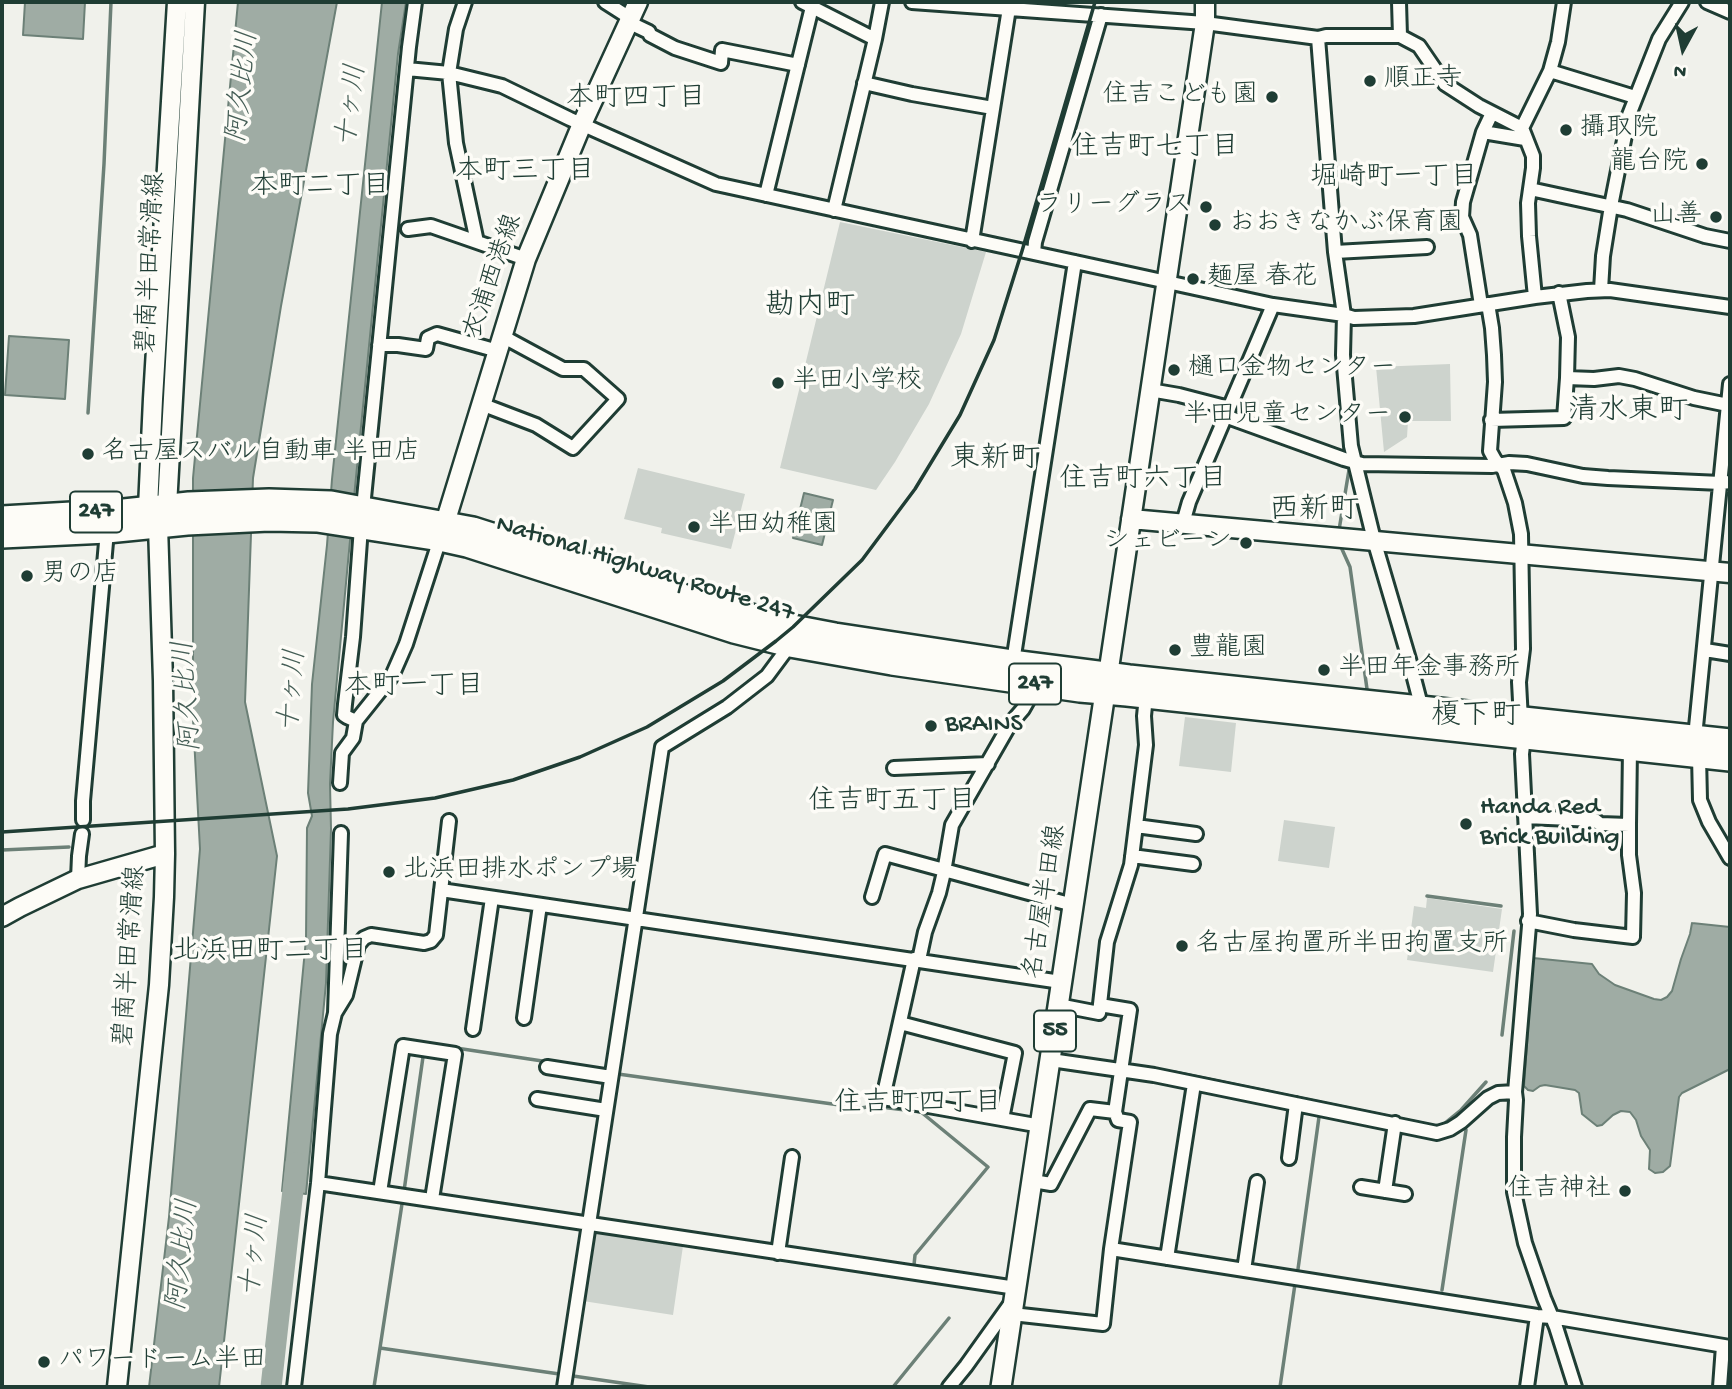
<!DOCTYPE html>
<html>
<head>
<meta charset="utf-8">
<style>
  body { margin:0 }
  #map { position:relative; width:1732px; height:1389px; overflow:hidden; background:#f0f1eb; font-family:"Gochi Hand",sans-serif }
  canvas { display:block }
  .frame { position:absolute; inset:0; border:4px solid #1f3d34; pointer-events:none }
  .north { position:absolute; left:1648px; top:14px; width:70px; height:70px; -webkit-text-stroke:5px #fdfcf7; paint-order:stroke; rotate:188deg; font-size:19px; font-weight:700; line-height:28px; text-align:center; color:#1f3d34 }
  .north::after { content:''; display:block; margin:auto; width:24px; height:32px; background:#1f3d34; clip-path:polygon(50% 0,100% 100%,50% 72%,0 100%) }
</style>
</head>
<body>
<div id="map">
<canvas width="1732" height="1389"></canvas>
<div class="frame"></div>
<div class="north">N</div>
</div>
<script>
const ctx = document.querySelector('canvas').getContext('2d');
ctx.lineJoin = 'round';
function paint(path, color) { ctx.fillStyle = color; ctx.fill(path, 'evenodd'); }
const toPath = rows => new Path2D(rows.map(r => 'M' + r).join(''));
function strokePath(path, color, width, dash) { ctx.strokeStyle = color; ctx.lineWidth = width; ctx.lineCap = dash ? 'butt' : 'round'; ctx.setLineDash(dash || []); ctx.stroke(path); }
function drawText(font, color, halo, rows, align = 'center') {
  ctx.font = font + ' "Gochi Hand","Klee One",sans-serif'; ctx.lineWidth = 7; ctx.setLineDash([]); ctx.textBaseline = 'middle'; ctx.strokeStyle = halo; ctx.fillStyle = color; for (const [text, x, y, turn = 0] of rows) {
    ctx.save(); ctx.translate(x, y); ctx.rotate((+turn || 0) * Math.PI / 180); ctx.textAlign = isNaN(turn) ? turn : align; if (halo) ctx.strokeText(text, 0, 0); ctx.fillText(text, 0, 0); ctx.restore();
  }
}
const green = toPath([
  [840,222,986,252,961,334,929,404,895,462,876,490,780,468],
  [1450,364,1451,421,1408,421,1407,437,1384,452,1376,367],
  [638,468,745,494,731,549,661,533,662,528,624,519],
  [1185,717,1236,723,1231,772,1179,766],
  [1284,820,1335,827,1329,868,1278,861],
  [1427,898,1502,909,1493,972,1407,960,1414,906,1426,908],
  [598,1233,683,1246,673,1315,583,1301,593,1237]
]);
const water = toPath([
  [25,2,85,2,83,39,23,35,25,2],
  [238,2,337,2,281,306,253,478,245,702,277,856,219,1387,149,1387,169,1217,200,849,193,719,193,478,238,2],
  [382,2,406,2,398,54,355,487,333,722,330,784,331,829,326,983,306,1194,282,1191,306,939,307,828,312,816,308,793,312,684,327,545,332,479,382,2],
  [9,336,69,340,65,399,5,395,9,336],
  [804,493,833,500,822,545,793,538,804,493],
  [1692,923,1730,927,1730,1069,1682,1093,1679,1097,1670,1166,1663,1172,1655,1173,1649,1169,1650,1150,1641,1136,1636,1120,1630,1112,1621,1111,1613,1115,1602,1125,1597,1126,1582,1114,1579,1093,1575,1090,1545,1085,1540,1086,1533,1091,1528,1090,1524,1086,1533,958,1592,964,1599,974,1615,985,1654,999,1661,1000,1667,997,1672,991,1681,959,1690,934,1692,923]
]);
const stream = toPath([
  [88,413,104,164,111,2],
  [1339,530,1349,470],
  [1341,547,1350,567,1367,689],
  [2,850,69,847],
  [1427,896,1501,906],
  [1502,1035,1514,931],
  [456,1048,549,1062],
  [580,1066,607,1070,607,1072],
  [1174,1072,1440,1127,1461,1110,1486,1082],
  [618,1074,861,1108,873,1106,921,1112,988,1167,915,1255,914,1265],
  [404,1191,423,1057],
  [1298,1269,1319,1117],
  [1442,1290,1466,1130],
  [380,1348,649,1387],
  [374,1387,402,1204],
  [893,1387,949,1318],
  [1280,1387,1295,1284]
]);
const river = toPath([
  [271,1387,296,1163]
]);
const street = toPath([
  [465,2,456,29,449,73,456,143,477,242],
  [605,2,630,18],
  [802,2,875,39],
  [912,2,1205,23,1318,38,1326,36,1400,36,1419,46,1445,84,1479,106,1522,128,1533,156,1533,168,1528,203,1529,236,1535,297],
  [1399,2,1400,36],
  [1707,2,1730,12],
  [628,22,649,32,650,35,675,48,721,63,722,50,798,65],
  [1318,38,1335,252,1344,315,1343,355,1351,446,1374,540,1409,659,1422,709],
  [407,69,449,73,502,86,570,119,716,184,1273,305,1344,315,1354,318,1414,316,1535,297,1587,291,1610,290,1730,307],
  [1550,71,1635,97],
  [864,83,912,94,993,108],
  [1522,128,1550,71,1558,42,1564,2],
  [1483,132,1525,139],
  [1530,189,1627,210,1705,236,1730,241],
  [766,195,812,7],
  [834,210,875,39,882,2],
  [408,229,431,226,526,259],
  [972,241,1010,2],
  [1335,252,1427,247],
  [1034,253,1035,242,1101,15],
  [1601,290,1603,256,1611,206,1629,115,1659,39,1682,2],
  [1488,304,1492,328,1494,355,1495,382,1490,451,1495,460,1504,470,1515,503,1521,534,1523,649,1519,682,1521,720],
  [1481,305,1470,235,1462,217,1463,202,1483,132,1492,113],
  [379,345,398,345,426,349,428,338,437,334,498,351],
  [1567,378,1594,379,1619,376,1635,379,1694,398,1728,405],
  [1730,384,1695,737,1699,756,1700,800,1709,822,1730,858],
  [1150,390,1179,395,1229,408],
  [481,404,536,425,573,448,618,399,584,369,563,369,502,336],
  [1225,416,1344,459,1362,464,1492,466,1509,463,1527,464,1583,476,1608,478,1721,483,1730,482],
  [1491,420,1564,418,1567,378,1568,337,1559,293],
  [363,508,409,47,415,2],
  [1183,523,1189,502,1273,305],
  [1705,650,1730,654],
  [1013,662,1075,262],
  [356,721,347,717,344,715,345,704,353,637,361,527],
  [1524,737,1522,754,1530,914,1515,1092,1516,1100,1514,1137,1514,1192,1525,1243,1544,1298,1556,1327,1575,1387],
  [894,768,988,764],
  [340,783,342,753,353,738,356,721,392,676,406,644,440,539],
  [1525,817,1595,820,1600,824,1629,825],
  [83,820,83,801,107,531],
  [1136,826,1196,834],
  [1132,856,1193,864],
  [78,879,79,856,82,834],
  [441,890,1061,982],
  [872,897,885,854,1073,905],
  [1528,921,1574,930,1633,937,1634,893,1629,855,1629,825,1630,748],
  [914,959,883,1098,1041,1126],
  [919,960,925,932,939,893,944,872,952,825,1010,724,1023,709,1031,695,1034,684],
  [1058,1005,1099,1013,1107,942,1131,865,1146,745,1144,716,1146,696],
  [335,1013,346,995,358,945,364,938,371,935,424,943,431,941,436,935,449,821],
  [524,1018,540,905],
  [900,1023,1015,1053,1002,1119],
  [473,1029,492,898],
  [1051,1060,1154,1075,1437,1133,1450,1129,1461,1122,1488,1098,1498,1093,1515,1092],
  [547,1067,611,1077],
  [537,1099,606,1110],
  [1289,1158,1296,1104],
  [1033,1181,1051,1184,1090,1109,1115,1112],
  [318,1183,1016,1288],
  [1361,1187,1405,1194],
  [1385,1191,1395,1123],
  [380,1192,403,1046,455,1054,432,1199],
  [1111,1249,1537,1316,1552,1317,1730,1347],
  [778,1253,792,1157],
  [1167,1258,1194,1084],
  [1244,1270,1257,1182],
  [1012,1314,1103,1324,1111,1249,1130,1122,1118,1120,1115,1112,1130,1010,1100,1005],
  [294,1387,318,1183,330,1034,335,1013,341,833],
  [564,1387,662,747,727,707,767,676,790,645],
  [949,1387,966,1366,1011,1303],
  [1527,1387,1537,1316],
  [1720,1387,1723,1346]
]);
const secondary = toPath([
  [153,517,148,508,153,399,177,2],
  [1131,519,1730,573],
  [441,536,526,259,582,124,638,2],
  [1108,675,1205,23,1205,2],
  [2,917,20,907,78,879,165,854],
  [117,1387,159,985,164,897,165,854,163,680,158,526,167,506,195,2]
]);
const primary = toPath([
  [1001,1387,1107,679]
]);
const highway = toPath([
  [2,518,124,511,189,504,269,501,331,503,473,529,717,607,793,627,835,635,1013,662,1129,677,1730,741],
  [2,536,107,531,187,523,269,519,317,520,440,539,467,545,734,631,790,645,892,663,1080,690,1127,694,1730,759]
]);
const rail = toPath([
  [2,832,348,809,435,798,513,780,580,757,647,727,723,681,776,641,793,627,862,560,915,489,960,415,994,340,1022,251,1095,2]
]);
const markers = [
  [1370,81,7,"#1f3d34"],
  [1272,97,7,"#1f3d34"],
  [1566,130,7,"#1f3d34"],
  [1702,164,7,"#1f3d34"],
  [1206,207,7,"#1f3d34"],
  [1716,217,7,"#1f3d34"],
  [1215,225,7,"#1f3d34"],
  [1193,279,7,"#1f3d34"],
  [1174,370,7,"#1f3d34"],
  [778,383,7,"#1f3d34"],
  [1405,417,7,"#1f3d34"],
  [88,454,7,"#1f3d34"],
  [694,527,7,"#1f3d34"],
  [1246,543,7,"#1f3d34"],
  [27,576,7,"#1f3d34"],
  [1175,650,7,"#1f3d34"],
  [1324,670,7,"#1f3d34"],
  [931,726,7,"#1f3d34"],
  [1466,824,7,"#1f3d34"],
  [389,872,7,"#1f3d34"],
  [1182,946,7,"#1f3d34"],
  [1625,1191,7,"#1f3d34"],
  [44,1362,7,"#1f3d34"]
];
const shields = [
  [96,512,52],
  [1035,684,52],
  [1055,1031,42]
];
const shieldNames = [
  ["247",96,512],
  ["247",1035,684],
  ["55",1055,1031]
];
const poiNames = [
  ["順正寺",1384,81],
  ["住吉こども園",1258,97,"right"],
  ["攝取院",1580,130],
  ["龍台院",1688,164,"right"],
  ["ラリーグラス",1192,207,"right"],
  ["山善",1702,217,"right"],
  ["おおきなかぶ保育園",1229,225],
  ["麺屋 春花",1207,279],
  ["樋口金物センター",1188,370],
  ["半田小学校",792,383],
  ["半田児童センター",1391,417,"right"],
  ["名古屋スバル自動車 半田店",102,454],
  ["半田幼稚園",708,527],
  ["シェビーン",1232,543,"right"],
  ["男の店",41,576],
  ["豊龍園",1189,650],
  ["半田年金事務所",1338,670],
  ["BRAINS",945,726],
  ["Handa Red",1480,809],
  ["Brick Building",1480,839],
  ["北浜田排水ポンプ場",403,872],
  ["名古屋拘置所半田拘置支所",1196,946],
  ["住吉神社",1611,1191,"right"],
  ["パワードーム半田",58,1362]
];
const streetNames = [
  ["碧南半田常滑線",153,263,-87],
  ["衣浦西港線",495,277,-71],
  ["National Highway Route 247",645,570,17],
  ["名古屋半田線",1047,902,-81],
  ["碧南半田常滑線",132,956,-86]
];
const waterNames = [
  ["阿久比川",245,87,-84],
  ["十ヶ川",354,106,-83],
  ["十ヶ川",295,691,-85],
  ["阿久比川",190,696,-94],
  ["阿久比川",185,1255,-84],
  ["十ヶ川",257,1256,-84]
];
const neighbourhoodNames = [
  ["本町四丁目",636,101],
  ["住吉町七丁目",1155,150],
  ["本町三丁目",525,174],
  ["堀崎町一丁目",1394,180],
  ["本町二丁目",320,189],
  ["住吉町六丁目",1143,482],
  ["本町一丁目",414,689],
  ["住吉町五丁目",892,804],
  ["北浜田町二丁目",270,954],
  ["住吉町四丁目",918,1106]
];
const quarterNames = [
  ["勘内町",810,308],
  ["清水東町",1628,413],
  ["東新町",995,461],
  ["西新町",1314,512],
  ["榎下町",1476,718]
];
paint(green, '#cdd3cd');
paint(water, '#9faca4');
strokePath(water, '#6c8077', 2);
strokePath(stream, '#6c8077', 3.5);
strokePath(river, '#9faca4', 21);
strokePath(street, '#1f3d34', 18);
strokePath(secondary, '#1f3d34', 23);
strokePath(primary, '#1f3d34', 24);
strokePath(highway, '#1f3d34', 28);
strokePath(street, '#fdfcf7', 12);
strokePath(secondary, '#fdfcf7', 18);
strokePath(primary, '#fdfcf7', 19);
strokePath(highway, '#fdfcf7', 23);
strokePath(rail, '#1f3d34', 3.5);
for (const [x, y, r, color] of markers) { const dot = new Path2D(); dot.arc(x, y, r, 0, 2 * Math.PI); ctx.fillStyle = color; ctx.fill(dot); strokePath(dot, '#fdfcf7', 2.5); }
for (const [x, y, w] of shields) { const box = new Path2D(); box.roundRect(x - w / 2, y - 20.5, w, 41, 5); ctx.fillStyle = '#fdfcf7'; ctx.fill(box); strokePath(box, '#1f3d34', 2); }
drawText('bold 24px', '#1f3d34', null, shieldNames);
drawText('26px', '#1f3d34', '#fdfcf7', poiNames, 'left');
drawText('26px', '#1f3d34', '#fdfcf7', streetNames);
drawText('italic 28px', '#455e56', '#fdfcf7', waterNames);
drawText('28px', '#1f3d34', '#fdfcf7', neighbourhoodNames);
drawText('30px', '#1f3d34', '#fdfcf7', quarterNames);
</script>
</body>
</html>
